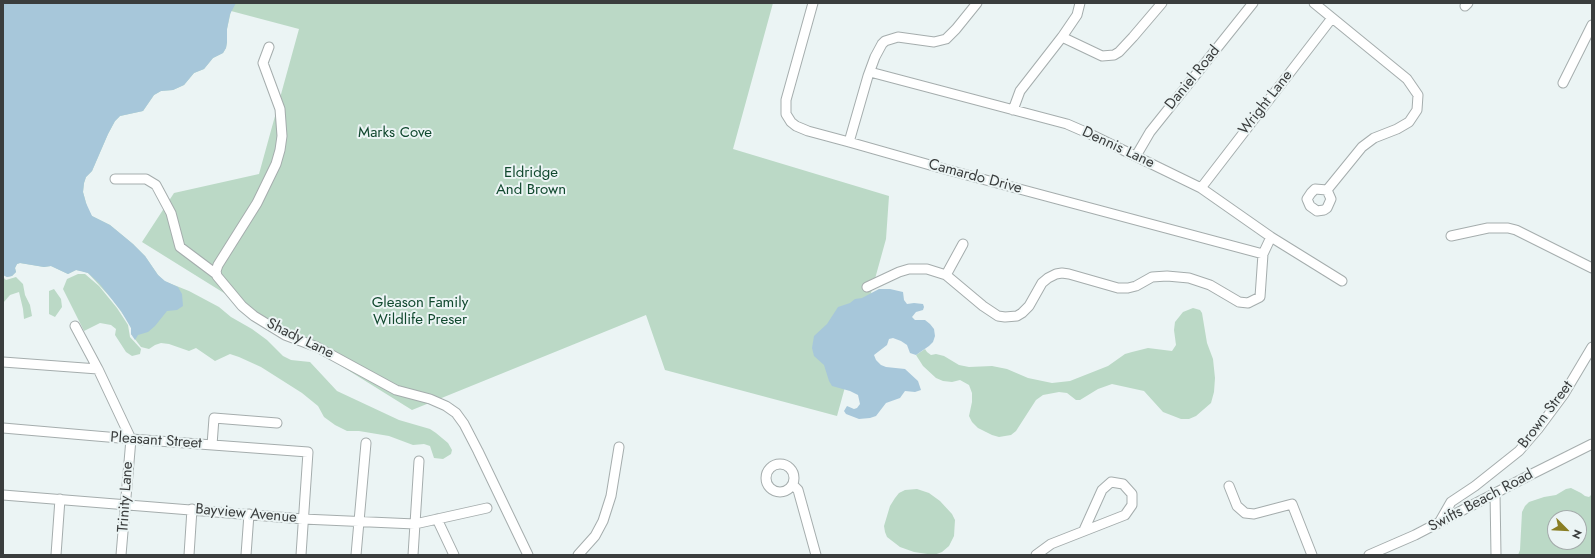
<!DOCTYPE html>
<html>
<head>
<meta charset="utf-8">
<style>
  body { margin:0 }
  #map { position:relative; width:1595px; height:558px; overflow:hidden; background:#ebf4f4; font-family:Jost,sans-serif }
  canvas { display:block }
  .frame { position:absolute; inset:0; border:4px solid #3a3d3d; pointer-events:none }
  .north { position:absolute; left:1547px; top:510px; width:40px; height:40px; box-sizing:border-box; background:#ebf4f4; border:1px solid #a4abab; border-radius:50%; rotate:114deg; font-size:11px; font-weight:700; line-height:16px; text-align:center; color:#3a3d3d }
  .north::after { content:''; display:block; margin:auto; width:14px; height:18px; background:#897e24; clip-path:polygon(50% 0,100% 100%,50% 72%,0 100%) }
</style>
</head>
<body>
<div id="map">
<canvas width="1595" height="558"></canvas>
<div class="frame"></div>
<div class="north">N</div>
</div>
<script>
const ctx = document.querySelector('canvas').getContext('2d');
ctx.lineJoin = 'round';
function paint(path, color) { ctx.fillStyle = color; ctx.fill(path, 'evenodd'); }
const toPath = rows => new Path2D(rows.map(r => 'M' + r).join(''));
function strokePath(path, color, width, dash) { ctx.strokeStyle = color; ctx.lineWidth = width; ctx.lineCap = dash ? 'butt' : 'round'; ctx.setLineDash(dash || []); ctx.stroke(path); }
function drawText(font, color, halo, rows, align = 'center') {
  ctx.font = font + ' Jost,sans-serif'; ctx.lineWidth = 4; ctx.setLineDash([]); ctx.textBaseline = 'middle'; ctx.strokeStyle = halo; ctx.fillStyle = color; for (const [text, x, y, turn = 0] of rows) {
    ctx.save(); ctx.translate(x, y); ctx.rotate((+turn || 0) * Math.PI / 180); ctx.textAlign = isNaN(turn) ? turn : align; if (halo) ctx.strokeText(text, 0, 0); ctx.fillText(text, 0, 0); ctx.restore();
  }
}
const green = toPath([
  [67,3,773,3,733,149,889,196,886,239,837,416,665,370,646,315,412,410,142,242,174,193,259,174,299,29,231,11,227,29,227,42,226,48,223,53,213,58,204,69,194,73,184,85,173,90,161,91,154,95,143,111,120,116,115,121,108,134,92,171,86,177,84,183,83,192,88,210,92,216,110,225,133,244,145,256,158,275,164,281,189,291,219,307,231,317,252,329,267,340,283,356,291,360,310,362,337,391,399,420,430,429,436,433,448,443,452,450,451,454,443,459,434,458,430,446,424,444,413,445,389,436,359,431,347,431,335,425,324,417,318,406,302,393,261,367,239,357,230,354,215,361,196,348,189,351,169,344,161,343,155,345,149,349,141,347,131,334,131,328,128,321,112,299,88,273,82,271,76,270,68,274,51,266,44,267,20,263,17,264,15,268,16,272,12,276,7,277,3,275,3,184],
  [78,274,85,274,99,286,117,308,128,325,130,337,141,349,140,354,132,356,126,352,115,335,116,329,111,325,100,323,84,331,63,289,67,279],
  [3,277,6,280,16,277,23,284,25,295,30,305,32,316,24,319,23,309,19,292,10,295,3,303],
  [54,289,61,299,62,307,55,317,49,314,49,291],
  [1193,308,1200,310,1202,313,1207,343,1213,359,1215,378,1214,392,1211,403,1196,416,1189,419,1181,419,1163,412,1144,391,1112,384,1098,389,1080,400,1076,400,1067,393,1059,392,1043,395,1036,400,1016,431,1011,435,999,437,992,435,978,428,972,422,969,416,972,402,972,393,969,385,960,380,952,382,943,381,936,378,923,366,916,355,925,349,927,352,931,355,936,354,944,356,959,365,969,367,992,366,1007,369,1028,378,1052,383,1070,381,1108,366,1125,354,1132,352,1148,348,1172,351,1176,345,1174,330,1175,322,1183,312],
  [1571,488,1581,493,1585,496,1589,497,1592,494,1592,555,1518,555,1520,550,1522,512,1525,506,1529,502,1544,497,1556,495,1566,489],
  [1555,518,1579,518,1579,542,1555,542],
  [917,489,929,493,940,501,952,514,955,520,954,536,949,546,942,552,934,555,914,552,900,547,887,537,885,532,884,526,890,506,895,498,899,493,905,490]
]);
const water = toPath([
  [3,3,236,3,230,14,227,29,227,42,226,48,223,53,213,58,204,69,194,73,184,85,173,90,161,91,154,95,143,111,120,116,115,121,108,134,92,171,86,177,84,183,83,192,86,203,92,216,110,225,133,244,145,256,158,275,165,281,178,287,182,294,183,306,177,310,167,311,155,326,148,332,138,335,135,340,131,334,131,328,121,311,99,283,88,273,76,270,68,274,51,266,44,267,20,263,17,264,15,268,16,272,12,276,7,277,3,275],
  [879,289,890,289,903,292,904,300,907,304,914,303,923,304,924,307,923,310,916,312,912,317,915,320,925,320,930,324,934,329,935,336,933,342,929,346,916,355,910,353,907,345,901,341,893,338,889,339,887,345,874,355,876,360,881,365,886,367,905,369,918,381,921,390,915,392,905,391,900,398,886,403,876,416,870,418,859,419,846,414,844,411,847,406,854,409,857,408,860,404,858,395,850,391,832,386,829,381,824,365,814,356,812,348,814,336,827,324,838,307,850,303,855,299,862,298]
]);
const minor = toPath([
  [813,3,786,100,786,114,791,122,796,126,808,131,849,142,937,167,1263,254,1271,237],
  [1314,3,1407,79,1418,95,1417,110,1409,122,1397,129,1374,138,1362,147,1327,190,1315,189,1311,193,1307,199,1310,206,1317,211,1324,210,1327,208,1331,199,1327,190],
  [1465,6,1468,3],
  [1062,37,1102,56,1114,55,1119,52,1133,37,1162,3],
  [269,47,263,63,280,109,282,136,280,150,276,164,257,203,218,265,216,271,217,276,242,306,254,316,285,335,317,347,396,390,430,399,446,406,456,413,464,424,478,451,528,555],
  [870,72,1067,124,1090,134,1201,188,1271,237,1342,281],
  [1563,83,1592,25],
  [1013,110,1020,91,1062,37,1077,15,1080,3],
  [849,142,868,76,875,57,882,44,885,41,898,37,934,42,946,39,956,29,977,3],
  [1136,156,1150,132,1253,3],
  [115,179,146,179,156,185,171,213,180,247,216,274],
  [1201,188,1332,18],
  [1451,236,1488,228,1508,228,1516,230,1592,268],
  [946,275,963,244],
  [867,287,899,272,909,269,927,269,946,275,983,306,998,316,1005,317,1017,316,1022,313,1029,306,1042,283,1048,278,1056,274,1062,273,1069,274,1118,288,1128,288,1136,286,1152,277,1167,276,1189,278,1210,285,1239,302,1248,303,1260,297,1263,254],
  [75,326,98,369,131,439,121,555],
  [3,362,98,369],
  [3,428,131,439,308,452,301,555],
  [212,445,214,418,277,423],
  '766 478a14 14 0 1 1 28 0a14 14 0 1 1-28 0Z',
  [793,485,798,490,816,555],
  [1229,486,1237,506,1245,513,1254,514,1292,504,1312,555],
  [1495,493,1496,555],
  [3,495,303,519,415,524,487,508],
  [437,519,454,555],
  [1439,523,1451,502,1475,486,1519,451,1538,429,1564,394,1592,347],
  [56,555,60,499],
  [189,555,192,509],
  [246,555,249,514],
  [356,555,366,443],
  [413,555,419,461],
  [578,555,595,536,603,521,611,496,619,447],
  [1036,555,1051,544,1125,515,1132,505,1132,494,1123,484,1111,482,1102,490,1084,530],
  [1369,555,1415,535,1528,476,1592,444]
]);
const streetNames = [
  ["Daniel Road",1193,78,-51],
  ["Wright Lane",1266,103,-52],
  ["Dennis Lane",1118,148,25],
  ["Camardo Drive",975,177,15],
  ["Shady Lane",300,339,26],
  ["Brown Street",1546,415,-53],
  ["Pleasant Street",156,441,4],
  ["Trinity Lane",126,497,-86],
  ["Swifts Beach Road",1481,501,-28],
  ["Bayview Avenue",246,514,5]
];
const parkNames = [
  ["Marks Cove",395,133],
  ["Eldridge",531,173],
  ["And Brown",531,190],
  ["Gleason Family",420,303],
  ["Wildlife Preser",420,320]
];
paint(green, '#bbd9c6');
paint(water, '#a7c7da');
strokePath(minor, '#a5adad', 11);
strokePath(minor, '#fff', 9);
drawText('15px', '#3a3d3d', '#ebf4f4', streetNames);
drawText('15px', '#10482e', '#ebf4f4', parkNames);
</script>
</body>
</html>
